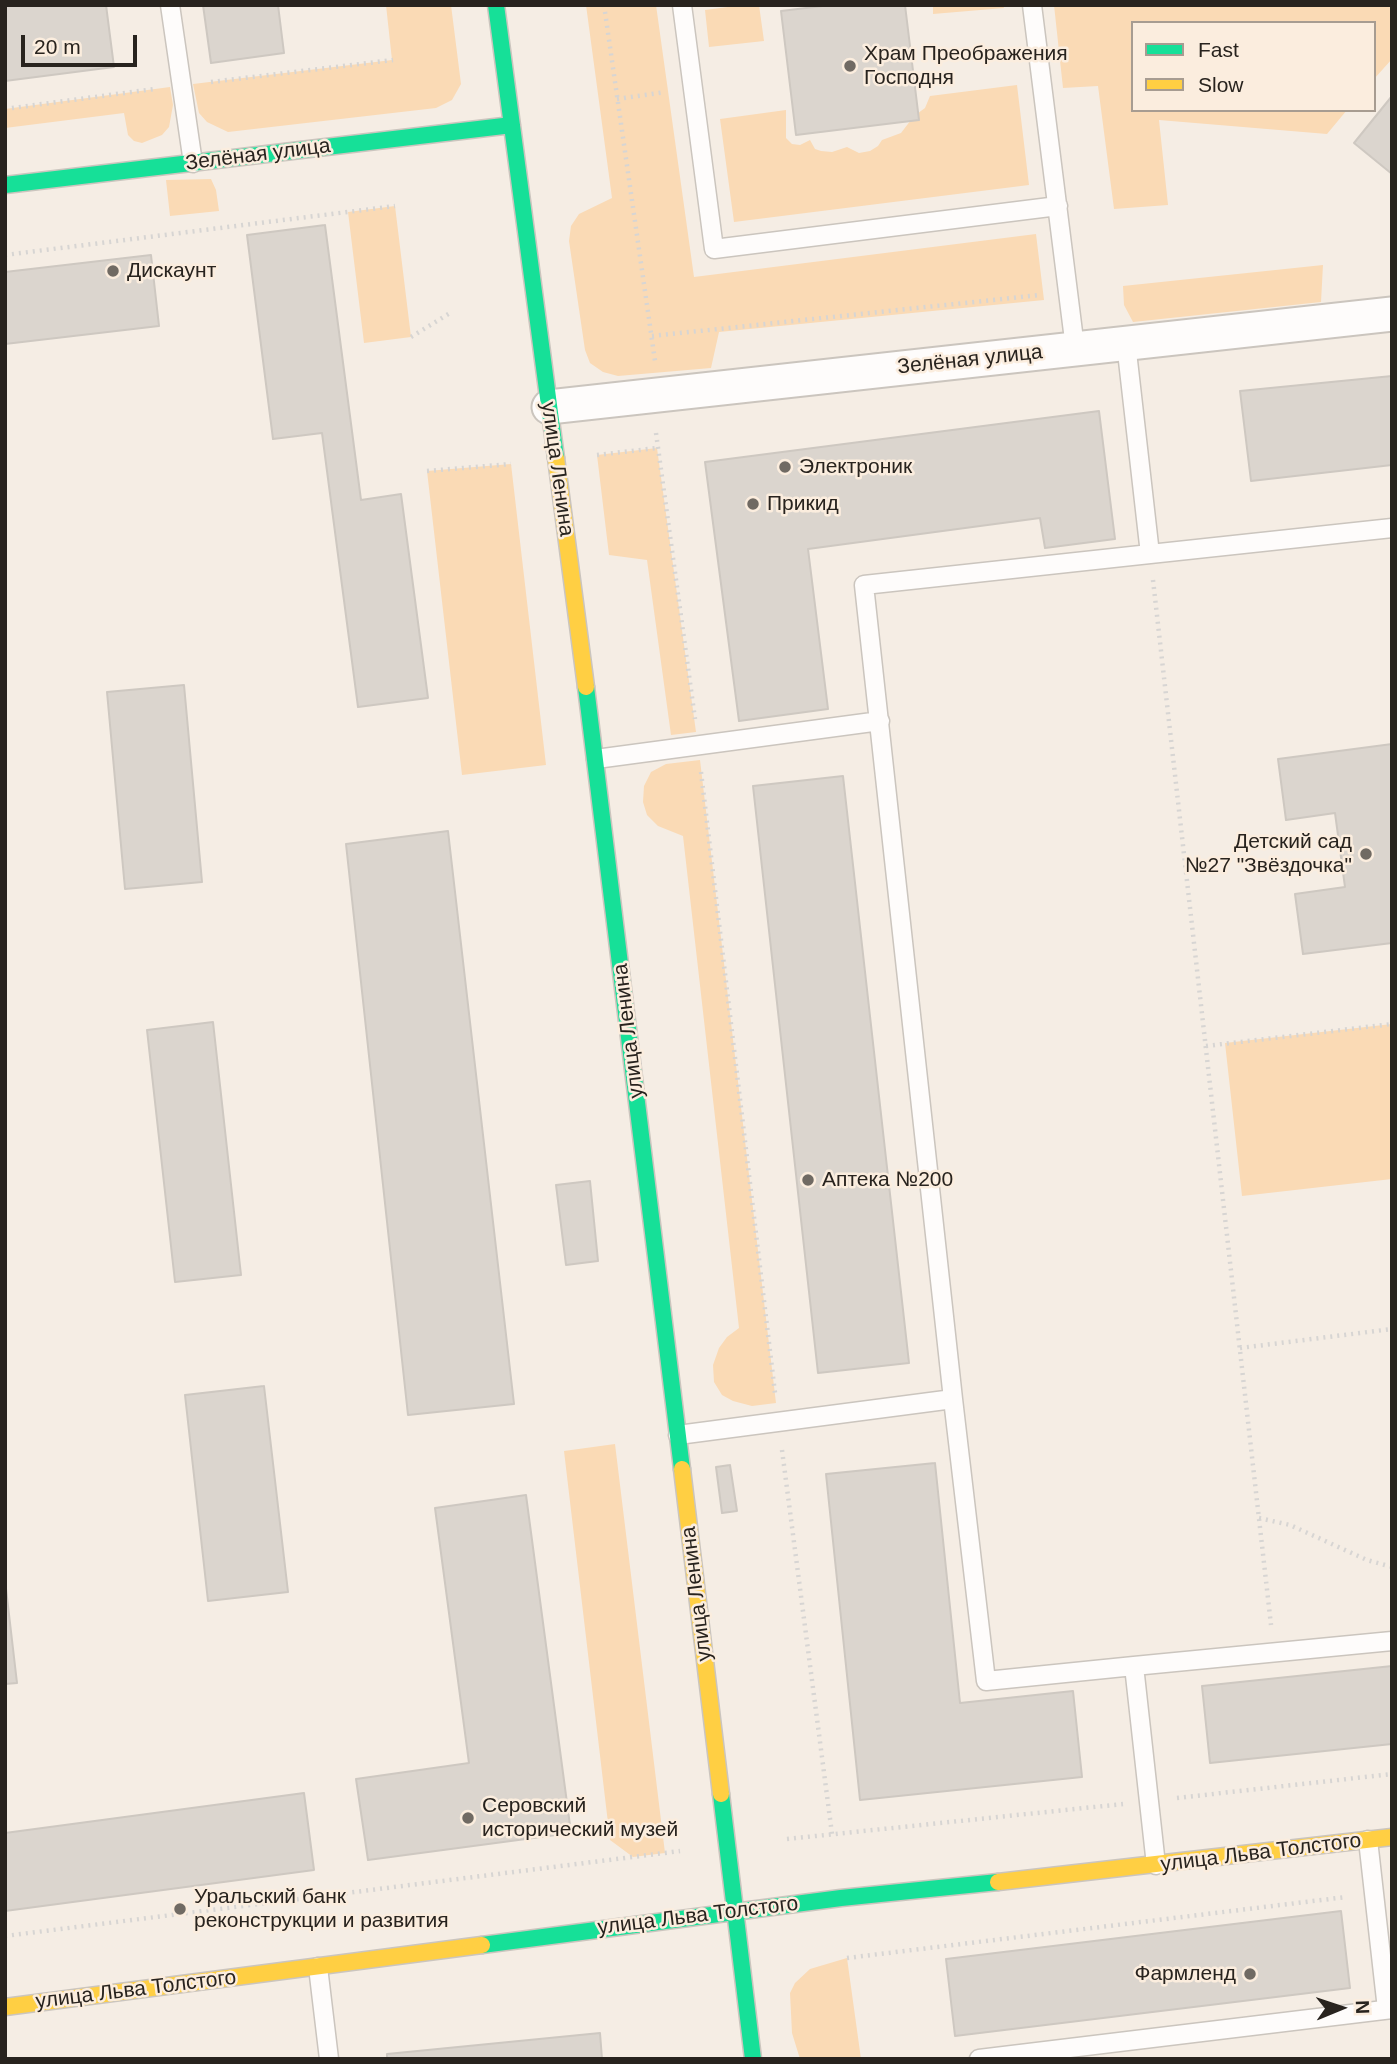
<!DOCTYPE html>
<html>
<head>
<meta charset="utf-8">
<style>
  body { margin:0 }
  #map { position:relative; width:1397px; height:2064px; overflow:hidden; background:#f5ede4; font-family:Arial,sans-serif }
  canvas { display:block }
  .frame { position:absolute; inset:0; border:7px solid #28231e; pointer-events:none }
  .legend { position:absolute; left:1131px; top:21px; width:245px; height:91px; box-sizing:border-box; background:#fbedde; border:2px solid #a79c91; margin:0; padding:9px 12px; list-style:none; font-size:21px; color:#28231e }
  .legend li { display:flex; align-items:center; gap:14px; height:35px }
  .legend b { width:35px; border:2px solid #a79c91 }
  .north { position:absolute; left:1306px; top:1973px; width:70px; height:70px; -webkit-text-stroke:5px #fbedde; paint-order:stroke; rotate:88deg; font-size:19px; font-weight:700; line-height:28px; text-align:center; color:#28231e }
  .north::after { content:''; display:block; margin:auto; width:24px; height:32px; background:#28231e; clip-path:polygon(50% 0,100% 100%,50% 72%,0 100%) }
  .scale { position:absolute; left:21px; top:35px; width:116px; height:32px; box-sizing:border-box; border:4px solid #28231e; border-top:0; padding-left:9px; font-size:21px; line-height:24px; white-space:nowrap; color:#28231e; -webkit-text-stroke:5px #fbedde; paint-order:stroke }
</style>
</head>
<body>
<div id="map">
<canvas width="1397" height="2064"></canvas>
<div class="frame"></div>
<ul class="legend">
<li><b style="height:9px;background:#16e098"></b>Fast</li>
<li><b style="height:9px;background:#ffcf43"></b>Slow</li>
</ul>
<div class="north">N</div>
<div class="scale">20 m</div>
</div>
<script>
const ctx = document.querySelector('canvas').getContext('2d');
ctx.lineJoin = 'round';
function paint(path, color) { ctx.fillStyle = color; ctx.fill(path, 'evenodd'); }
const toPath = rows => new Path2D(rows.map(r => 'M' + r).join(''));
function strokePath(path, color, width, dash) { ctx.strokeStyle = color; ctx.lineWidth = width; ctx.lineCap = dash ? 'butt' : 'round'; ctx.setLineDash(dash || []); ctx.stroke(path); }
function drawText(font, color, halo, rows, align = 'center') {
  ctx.font = font + ' Arial,sans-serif'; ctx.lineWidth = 5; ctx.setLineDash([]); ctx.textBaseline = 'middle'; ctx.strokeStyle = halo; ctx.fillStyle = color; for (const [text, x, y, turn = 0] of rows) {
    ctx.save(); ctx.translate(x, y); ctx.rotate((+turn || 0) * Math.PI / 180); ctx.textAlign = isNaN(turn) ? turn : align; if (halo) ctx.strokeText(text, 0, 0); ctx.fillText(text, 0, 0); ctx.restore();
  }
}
const green = toPath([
  [386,5,451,5,461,84,452,100,436,108,228,132,207,122,199,113,193,84,392,60],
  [586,5,656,5,694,277,1036,234,1044,300,719,332,711,368,618,376,603,372,590,363,585,350,569,241,571,226,579,214,612,198],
  [743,5,759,5,764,41,709,47,705,10],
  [933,5,1003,5,1004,8,933,14],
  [1054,5,1392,5,1392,59,1374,79,1374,23,1133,23,1133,110,1347,110,1327,134,1159,120,1168,205,1114,209,1098,86,1063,88],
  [1017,85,1029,185,734,222,720,119,786,110,786,138,792,144,800,145,810,140,815,149,821,151,832,152,847,147,859,153,870,151,878,146,882,140,901,133,914,116,925,108,930,96],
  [170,87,173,105,169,127,162,135,142,143,134,141,128,135,124,113,5,128,5,109],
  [211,179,216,190,219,211,170,216,166,180],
  [395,206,411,337,364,343,348,212],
  [1323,265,1321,302,1133,322,1124,305,1123,286],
  [657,448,696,732,671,735,647,560,609,555,597,455],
  [511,464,546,765,462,775,427,471],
  [700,760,776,1403,752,1406,733,1401,722,1395,714,1382,713,1365,719,1348,727,1337,739,1328,683,836,658,826,647,815,643,802,644,786,651,772,666,764],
  [1392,1024,1392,1179,1242,1196,1225,1043],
  [615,1444,665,1853,633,1857,610,1840,564,1451],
  [847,1958,861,2059,800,2059,792,2033,790,1993,795,1983,810,1969]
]);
const building = toPath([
  [106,5,114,67,5,81,5,6,106,5],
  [203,5,278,5,284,53,211,63,203,5],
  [831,5,905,5,919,120,796,135,781,11,831,5],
  [1392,96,1392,174,1354,143,1392,96],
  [325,225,361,500,401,494,428,698,358,707,322,433,273,439,247,235,325,225],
  [151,255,159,326,5,344,5,272,151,255],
  [1392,376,1392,465,1251,481,1240,391,1392,376],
  [1099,411,1115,539,1045,548,1040,518,808,549,828,709,739,721,705,462,1099,411],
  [184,685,202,882,125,889,107,692,184,685],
  [1392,744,1392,943,1303,954,1295,894,1345,887,1335,813,1286,820,1278,759,1392,744],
  [843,776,909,1363,818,1373,753,786,843,776],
  [448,831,514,1404,408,1415,346,844,448,831],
  [213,1022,241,1275,175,1282,147,1030,213,1022],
  [590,1181,598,1261,566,1265,556,1185,590,1181],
  [264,1386,288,1592,208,1601,185,1395,264,1386],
  [935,1463,960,1703,1073,1691,1082,1777,860,1800,826,1474,935,1463],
  [730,1465,737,1511,722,1513,716,1467,730,1465],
  [526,1495,571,1833,368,1860,356,1779,469,1763,435,1508,526,1495],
  [5,1580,17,1683,5,1684,5,1580],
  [1392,1666,1392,1744,1210,1763,1202,1686,1392,1666],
  [304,1793,314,1870,5,1911,5,1833,304,1793],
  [1341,1911,1350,1988,955,2036,946,1959,1341,1911],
  [600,2033,602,2059,387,2059,387,2054,600,2033]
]);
const path = toPath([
  [604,5,655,361],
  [211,82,393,60],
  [617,99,665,92],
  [5,109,154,89],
  [5,255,395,206],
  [652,336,1040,295],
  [411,337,450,313],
  [656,433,695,719],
  [597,455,657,448],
  [427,471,511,464],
  [1153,580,1271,1625],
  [701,772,775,1393],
  [1206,1046,1392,1024],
  [1240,1348,1392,1329],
  [782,1450,832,1834],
  [1259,1518,1290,1525,1367,1560,1392,1567],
  [1177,1798,1392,1774],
  [787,1839,1123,1804],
  [5,1936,680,1851],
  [847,1958,1346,1897]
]);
const lane = toPath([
  [170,5,193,163],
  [682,5,714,249,1058,206],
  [1032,5,1075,348],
  [1126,343,1150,554,1392,528],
  [1150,554,864,585,953,1399,986,1681,1134,1666,1156,1865],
  [596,759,880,721],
  [678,1435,953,1399],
  [1134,1666,1392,1641],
  [1368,1840,1387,2009],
  [318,1967,329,2059],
  [979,2059,1392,2009]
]);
const street = toPath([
  [549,407,1392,314]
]);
const fast = toPath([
  [496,5,556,458],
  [5,185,512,125],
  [586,687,682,1469],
  [721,1794,753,2059],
  [482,1945,841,1898,998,1882]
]);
const slow = toPath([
  [556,458,586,687],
  [682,1469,721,1794],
  [998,1882,1392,1837],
  [5,2007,482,1945]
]);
const markers = [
  [850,66,7,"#706a63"],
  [113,271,7,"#706a63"],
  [785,467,7,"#706a63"],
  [753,504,7,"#706a63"],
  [1366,854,7,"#706a63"],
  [808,1180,7,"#706a63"],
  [468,1818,7,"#706a63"],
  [180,1909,7,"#706a63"],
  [1250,1974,7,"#706a63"]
];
const poiNames = [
  ["Храм Преображения",864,54],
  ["Господня",864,78],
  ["Дискаунт",127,271],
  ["Электроник",799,467],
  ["Прикид",767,504],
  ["Детский сад",1352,842,"right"],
  ["№27 \"Звёздочка\"",1352,866,"right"],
  ["Аптека №200",822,1180],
  ["Серовский",482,1806],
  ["исторический музей",482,1830],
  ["Уральский банк",194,1897],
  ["реконструкции и развития",194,1921],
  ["Фармленд",1236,1974,"right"]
];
const streetNames = [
  ["Зелёная улица",258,155,-7],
  ["Зелёная улица",970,360,-6],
  ["улица Ленина",557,469,82],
  ["улица Ленина",629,1031,-97],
  ["улица Ленина",697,1594,-97],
  ["улица Льва Толстого",1261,1853,-7],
  ["улица Льва Толстого",698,1916,-7],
  ["улица Льва Толстого",136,1990,-7]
];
paint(green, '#fadab5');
paint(building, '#dbd5ce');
strokePath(building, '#cec8c1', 2);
strokePath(lane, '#cbc5be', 21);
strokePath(street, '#cbc5be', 37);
strokePath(fast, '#cbc5be', 19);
strokePath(slow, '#cbc5be', 19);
strokePath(path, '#d7d5d3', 4.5, [2, 5]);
strokePath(lane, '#fefcfb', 18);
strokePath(street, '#fefcfb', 33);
strokePath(fast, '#16e098', 16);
strokePath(slow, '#ffcf43', 16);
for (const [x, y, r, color] of markers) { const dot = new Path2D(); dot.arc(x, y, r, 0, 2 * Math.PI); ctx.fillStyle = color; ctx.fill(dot); strokePath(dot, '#fbedde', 2.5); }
drawText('21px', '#28231e', '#fbedde', poiNames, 'left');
drawText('21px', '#28231e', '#fbedde', streetNames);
</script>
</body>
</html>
